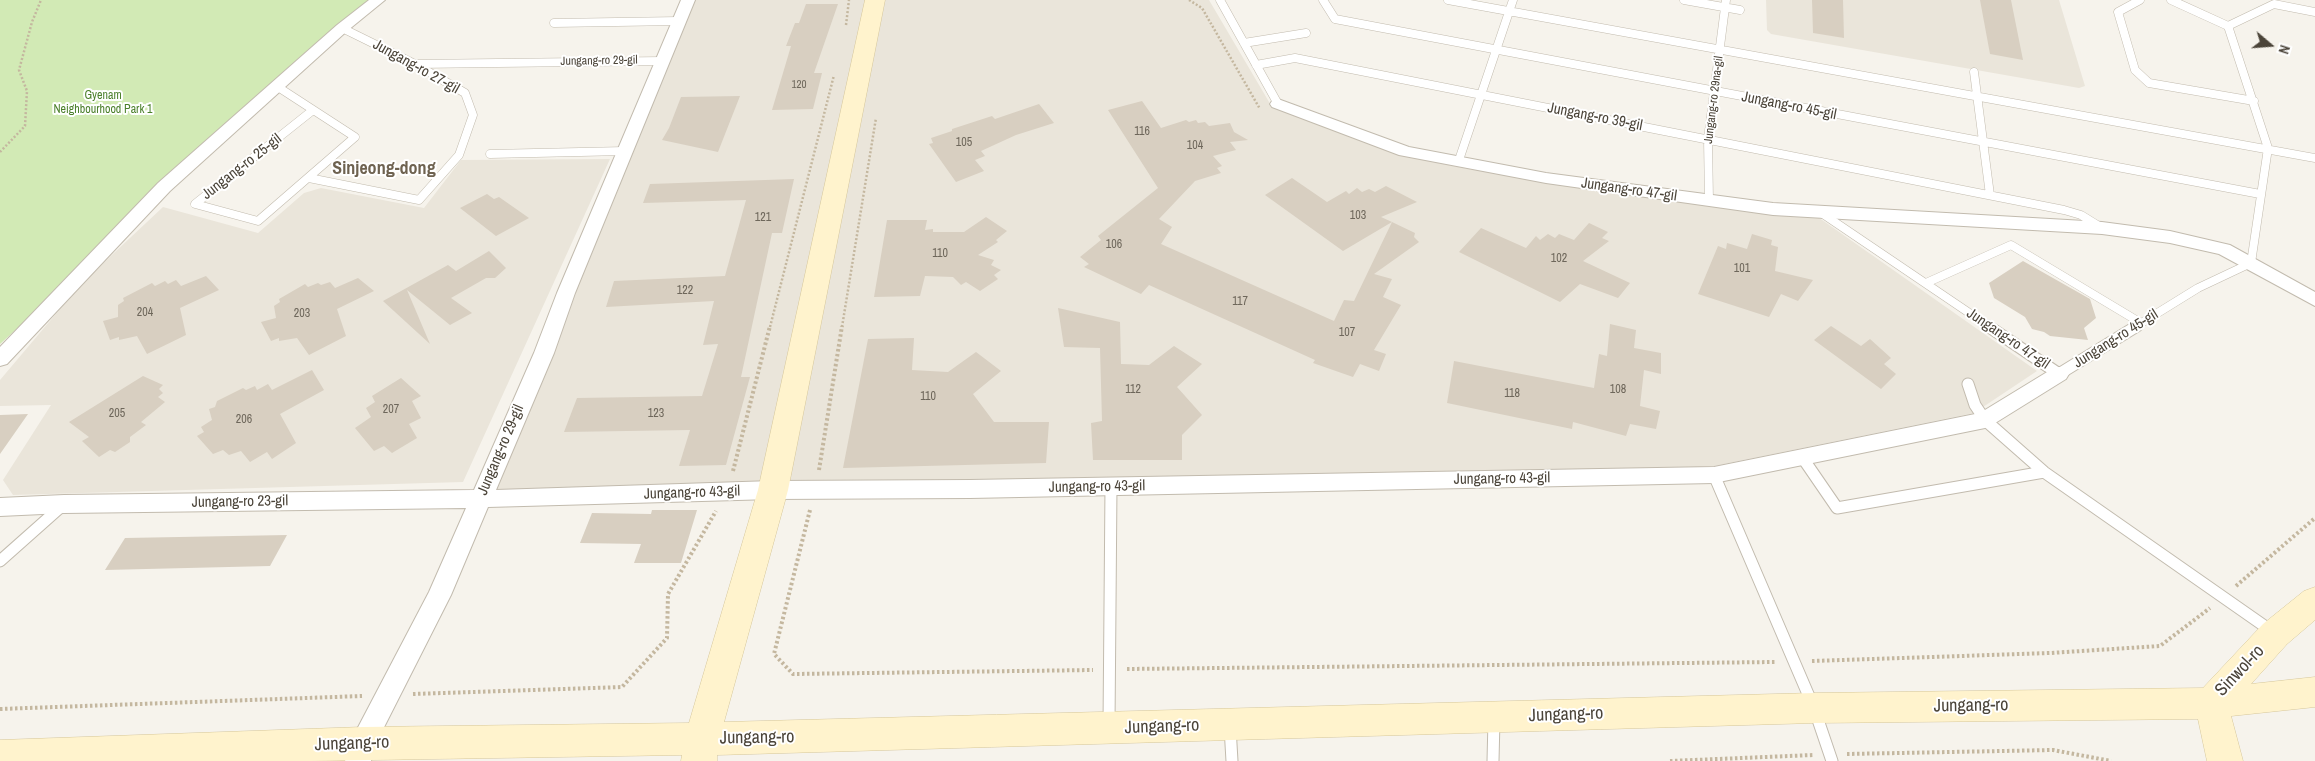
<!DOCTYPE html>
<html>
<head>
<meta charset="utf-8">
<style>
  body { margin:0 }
  #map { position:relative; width:2315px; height:761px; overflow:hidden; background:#f6f3ec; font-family:"Archivo Narrow",sans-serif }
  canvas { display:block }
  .north { position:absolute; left:2245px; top:20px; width:50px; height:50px; -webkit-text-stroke:4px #fff; paint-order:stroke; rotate:108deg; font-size:14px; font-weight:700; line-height:20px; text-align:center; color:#4b4439 }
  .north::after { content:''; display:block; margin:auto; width:18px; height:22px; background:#4b4439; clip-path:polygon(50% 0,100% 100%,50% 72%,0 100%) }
</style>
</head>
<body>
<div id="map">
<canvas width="2315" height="761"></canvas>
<div class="north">N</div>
</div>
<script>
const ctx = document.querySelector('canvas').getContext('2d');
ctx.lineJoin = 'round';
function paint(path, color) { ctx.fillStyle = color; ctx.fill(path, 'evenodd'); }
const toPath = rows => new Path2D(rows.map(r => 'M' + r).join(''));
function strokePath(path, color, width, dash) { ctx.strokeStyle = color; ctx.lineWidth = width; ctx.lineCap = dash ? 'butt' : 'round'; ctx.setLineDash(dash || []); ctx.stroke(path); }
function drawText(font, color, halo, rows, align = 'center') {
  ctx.font = font + ' "Archivo Narrow",sans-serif'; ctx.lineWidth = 4; ctx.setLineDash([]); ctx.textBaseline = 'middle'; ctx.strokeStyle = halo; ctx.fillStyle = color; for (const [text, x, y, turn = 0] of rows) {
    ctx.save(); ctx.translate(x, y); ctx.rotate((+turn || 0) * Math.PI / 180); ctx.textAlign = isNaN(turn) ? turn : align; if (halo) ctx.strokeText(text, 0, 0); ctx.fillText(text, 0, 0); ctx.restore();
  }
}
const residential = toPath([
  [692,0,1209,0,1272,107,1403,156,1469,169,1815,215,2037,371,1974,413,1709,467,486,496],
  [1766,0,2059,0,2085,86,2079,88,1771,34,1767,30],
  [610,159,463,482,13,495,3,480,51,405,0,406,0,380,82,283,163,207,258,233,304,193,321,188,424,208,461,160]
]);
const green = toPath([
  [0,0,379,0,0,344]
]);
const building = toPath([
  [1812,0,1843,0,1844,38,1813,33],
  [1980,0,2011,0,2023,60,1990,54],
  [806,4,838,4,814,73,822,73,813,109,772,110,791,46,786,46,795,23,799,23],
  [740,96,718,152,662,140,669,128,681,97],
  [1142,101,1161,128,1186,120,1189,122,1196,120,1198,123,1205,122,1209,126,1230,123,1234,132,1248,140,1230,142,1236,150,1213,156,1222,166,1217,168,1221,173,1195,181,1159,219,1172,227,1161,244,1334,321,1344,300,1354,301,1392,222,1415,233,1414,237,1419,242,1374,274,1392,279,1383,297,1401,305,1374,350,1386,354,1379,371,1360,364,1353,377,1313,363,1315,360,1149,285,1141,294,1084,267,1089,264,1080,257,1101,240,1098,236,1158,188,1108,110],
  [1039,104,1054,123,1016,135,981,151,985,156,975,160,984,171,956,182,929,144,933,143,931,138,952,131,952,129,992,116,995,119],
  [1292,178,1327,202,1346,191,1349,194,1357,188,1362,192,1369,189,1375,192,1386,186,1417,202,1381,217,1392,222,1343,251,1265,195],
  [794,179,782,233,772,233,741,377,750,377,726,465,679,466,690,430,564,432,577,398,702,396,718,344,703,345,714,301,606,307,614,281,725,276,746,200,643,203,650,184],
  [487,194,494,199,499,197,529,218,496,236,460,208],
  [986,217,1007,231,996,240,998,242,978,255,994,260,991,265,1001,270,994,275,998,279,980,291,966,282,961,285,953,277,925,276,920,296,874,297,887,220,927,220,925,230,933,229,933,232,964,232],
  [1589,223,1608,232,1602,238,1609,241,1583,261,1630,283,1618,298,1580,284,1560,302,1459,252,1481,228,1526,248,1536,236,1540,240,1548,234,1555,238,1559,234,1574,240],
  [1752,234,1772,240,1771,245,1778,247,1775,271,1813,280,1798,301,1781,294,1769,317,1698,294,1718,246,1726,249,1727,243,1747,249],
  [489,251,506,268,495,278,486,278,451,298,472,313,450,325,407,290,430,344,383,301,448,265,456,271],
  [2023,261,2090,299,2096,318,2084,328,2088,340,2050,336,2044,332,2032,329,2025,317,1994,298,1989,283],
  [206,276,219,290,180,308,186,335,147,354,137,336,119,340,119,337,110,340,103,321,118,317,118,305,124,301,123,298,152,283,155,286,165,281,168,284,176,280,181,286],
  [358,278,374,291,337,309,346,336,309,355,297,338,279,341,279,338,271,341,261,322,276,318,274,306,280,302,279,299,305,284,308,287,318,283,321,285,330,282,335,288],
  [1058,308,1120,322,1121,364,1149,365,1174,346,1202,364,1177,387,1202,415,1182,435,1182,460,1093,460,1091,423,1102,421,1100,348,1064,347],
  [1610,324,1636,330,1634,348,1661,353,1661,374,1644,370,1640,406,1660,411,1656,429,1630,424,1626,436,1573,422,1572,429,1447,403,1454,361,1594,388,1599,354,1607,356],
  [1831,326,1861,346,1870,339,1891,358,1884,364,1896,374,1881,389,1814,340],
  [914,338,912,370,948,372,976,352,1001,371,973,394,994,422,1049,422,1046,463,843,468,868,339],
  [312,370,324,390,280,414,296,443,272,459,267,452,250,462,241,451,229,455,223,450,213,454,197,436,204,432,201,427,212,420,209,409,215,407,217,401,243,388,246,390,255,386,257,390,268,384,272,390],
  [143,376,163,385,159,389,163,393,158,397,165,402,141,422,146,425,130,437,130,442,115,452,110,450,99,457,82,441,89,437,69,422],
  [401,378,421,396,412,401,421,418,409,424,417,438,392,453,384,446,374,451,355,428,371,417,366,408,375,402,372,396],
  [28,414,0,454,0,415],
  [652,510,697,510,681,563,634,563,641,544,580,543,592,513,651,514],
  [287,535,270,566,105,570,125,538]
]);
const pathFar1 = toPath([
  [1189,0,1202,8,1260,109],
  [846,25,849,0],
  [0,152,25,126,27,91,19,70,32,22,41,0],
  [770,327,834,75],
  [842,327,876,118]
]);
const path = toPath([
  [819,470,842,326],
  [733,471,770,326],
  [810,510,774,654,793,674,1093,670],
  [2236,586,2315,518],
  [1812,661,2050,653,2160,646,2210,608],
  [1127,669,1776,662],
  [413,694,622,687,667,638,668,594,716,511],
  [0,709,362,696],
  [1847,754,2053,750,2111,761],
  [1670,761,1813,755]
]);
const laneFar1 = toPath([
  [1220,0,1278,104],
  [1323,0,1335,19,2260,194],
  [1448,0,2315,158],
  [1684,0,1740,10],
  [2140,0,2118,12,2135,70,2149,83,2254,101],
  [2171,0,2228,26],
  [554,23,679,21],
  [1244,43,1306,33],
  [416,64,663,61],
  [1256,65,1295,58,2064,210,2081,215,2102,228],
  [1974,72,1990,195],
  [278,87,355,137,258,221,195,204,313,110],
  [490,154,625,151],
  [1459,160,1513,0],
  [309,178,419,200,459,155,473,115,465,93,415,64,342,28],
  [1709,201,1708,139,1726,0],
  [1820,212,1990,327],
  [1926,283,2011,245,2141,323],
  [2135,327,2198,288,2251,263,2268,148,2228,26,2274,4,2315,12]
]);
const lane = toPath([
  [1988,326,2059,374,2137,326],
  [1968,384,1975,405,1985,420,2044,472,2273,632],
  [1802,457,1837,508,2044,472],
  [1714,475,1814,708,1832,761],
  [0,561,63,505],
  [1109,725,1111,486],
  [1230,727,1232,761],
  [1493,761,1494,720]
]);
const street = toPath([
  [369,0,385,0,347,31,170,191,7,364,0,366,0,347,158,183,337,25,369,0],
  [681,0,695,0,575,293,554,353,496,490,773,481,970,480,1714,467,1980,413,2052,369,2059,367,2066,369,2069,374,2066,379,1992,425,1985,428,1714,483,970,498,773,499,488,507,451,595,375,745,371,761,345,761,354,735,429,592,466,508,64,513,0,516,0,498,64,495,474,490,534,353,557,293,681,0],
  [1278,99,1409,147,1546,173,1773,203,2102,222,2170,231,2230,245,2315,292,2315,306,2219,254,2170,243,2102,234,1773,215,1546,183,1399,155,1272,107,1270,104,1272,101,1278,99]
]);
const secondary = toPath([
  [865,0,885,0,788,490,724,722,1814,693,2203,688,2263,624,2304,591,2315,587,2315,620,2287,644,2251,684,2315,677,2315,707,2231,716,2243,761,2207,761,2198,719,1814,723,717,755,717,761,681,761,682,755,310,761,0,761,0,740,363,727,689,723,758,490,865,0]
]);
const farNumbernames = [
  ["120",799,85]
];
const farStreetnames = [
  ["Jungang-ro 29-gil",599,61,-1],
  ["Jungang-ro 29na-gil",1714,100,-83]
];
const farParknames = [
  ["Gyenam",103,96],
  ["Neighbourhood Park 1",103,110]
];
const numberNames = [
  ["116",1142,132],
  ["105",964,143],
  ["104",1195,146],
  ["103",1358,216],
  ["121",763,218],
  ["106",1114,245],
  ["110",940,254],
  ["102",1559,259],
  ["101",1742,269],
  ["122",685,291],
  ["117",1240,302],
  ["204",145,313],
  ["203",302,314],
  ["107",1347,333],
  ["112",1133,390],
  ["108",1618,390],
  ["118",1512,394],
  ["110",928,397],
  ["207",391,410],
  ["205",117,414],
  ["123",656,414],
  ["206",244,420]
];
const streetNames = [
  ["Jungang-ro 27-gil",416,67,29],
  ["Jungang-ro 45-gil",1789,106,11],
  ["Jungang-ro 39-gil",1595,117,11],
  ["Jungang-ro 25-gil",242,167,-38],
  ["Jungang-ro 47-gil",1629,190,8],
  ["Jungang-ro 47-gil",2008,339,34],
  ["Jungang-ro 45-gil",2116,339,-32],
  ["Jungang-ro 29-gil",501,450,-67],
  ["Jungang-ro 43-gil",1502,479,-1],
  ["Jungang-ro 43-gil",1097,487,-1],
  ["Jungang-ro 43-gil",692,493,-2],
  ["Jungang-ro 23-gil",240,502,-1]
];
const quarterNames = [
  ["Sinjeong-dong",384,169]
];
const nearStreetnames = [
  ["Sinwol-ro",2240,671,-47],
  ["Jungang-ro",1971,706,-1],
  ["Jungang-ro",1566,715,-2],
  ["Jungang-ro",1162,727,-2],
  ["Jungang-ro",757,738,-1],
  ["Jungang-ro",352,744,-2]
];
paint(residential, '#eae5da');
paint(green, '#d2eab5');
paint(building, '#d8cfc1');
strokePath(laneFar1, '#c2bbae', 9);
strokePath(lane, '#c2bbae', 13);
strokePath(street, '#c2bbae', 2);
strokePath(secondary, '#d6c79b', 1);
strokePath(pathFar1, '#c4b79f', 2.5, [2, 2]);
strokePath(path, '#c4b79f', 4, [2.5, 2.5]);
strokePath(laneFar1, '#fff', 8);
strokePath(lane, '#fff', 11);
paint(street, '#fff');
paint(secondary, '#fff3cd');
drawText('11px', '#6e675b', null, farNumbernames);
drawText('12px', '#4b4439', '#fff', farStreetnames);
drawText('12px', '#4a7f2a', '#fff', farParknames);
drawText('12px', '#6e675b', null, numberNames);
drawText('15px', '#4b4439', '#fff', streetNames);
drawText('bold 18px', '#6e6250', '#fff', quarterNames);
drawText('18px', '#4b4439', '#fff', nearStreetnames);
</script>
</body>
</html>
